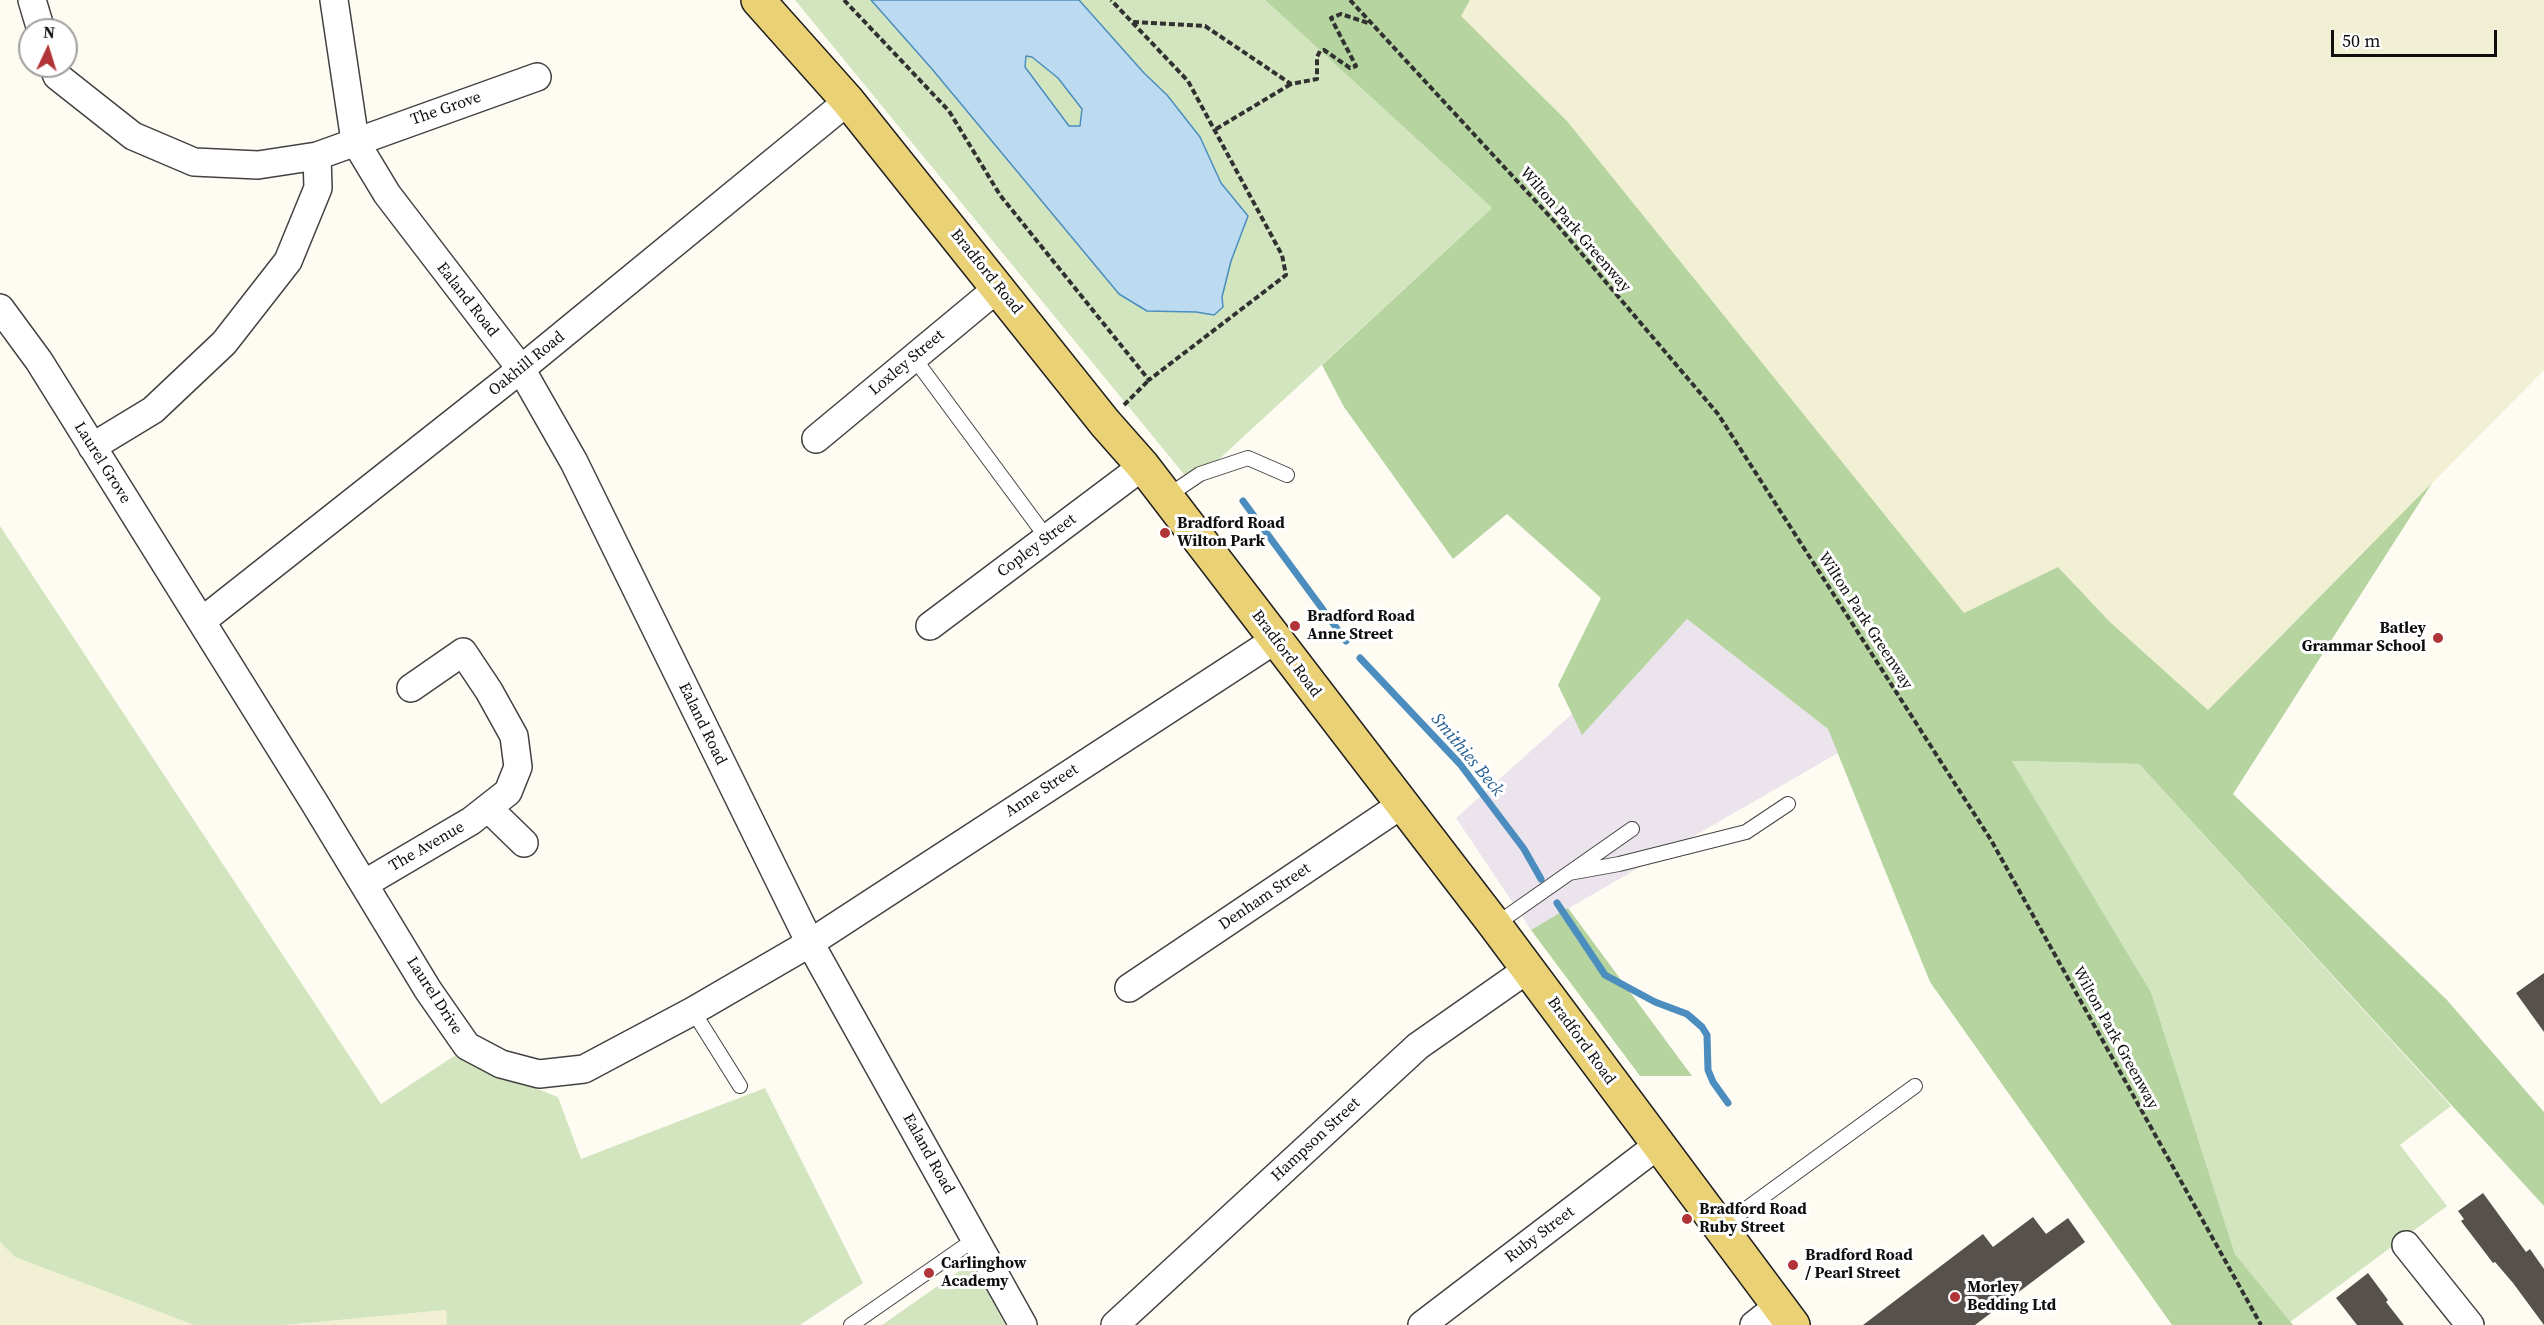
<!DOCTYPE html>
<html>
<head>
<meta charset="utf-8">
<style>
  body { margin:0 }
  #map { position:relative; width:2544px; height:1325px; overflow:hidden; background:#fefcf2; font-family:"Source Serif 4",serif }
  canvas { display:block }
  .north { position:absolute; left:18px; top:18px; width:60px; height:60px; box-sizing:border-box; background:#fff; border:2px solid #9f9f9f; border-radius:50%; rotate:4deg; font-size:16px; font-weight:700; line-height:24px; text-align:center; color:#0f0f0f }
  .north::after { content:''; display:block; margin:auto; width:21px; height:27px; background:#b13538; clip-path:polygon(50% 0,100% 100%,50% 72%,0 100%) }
  .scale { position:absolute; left:2331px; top:30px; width:166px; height:27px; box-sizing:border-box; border:3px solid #0f0f0f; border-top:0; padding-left:8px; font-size:18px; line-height:21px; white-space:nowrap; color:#0f0f0f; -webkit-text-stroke:4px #fff; paint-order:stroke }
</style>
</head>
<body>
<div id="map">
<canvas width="2544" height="1325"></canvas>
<div class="north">N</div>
<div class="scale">50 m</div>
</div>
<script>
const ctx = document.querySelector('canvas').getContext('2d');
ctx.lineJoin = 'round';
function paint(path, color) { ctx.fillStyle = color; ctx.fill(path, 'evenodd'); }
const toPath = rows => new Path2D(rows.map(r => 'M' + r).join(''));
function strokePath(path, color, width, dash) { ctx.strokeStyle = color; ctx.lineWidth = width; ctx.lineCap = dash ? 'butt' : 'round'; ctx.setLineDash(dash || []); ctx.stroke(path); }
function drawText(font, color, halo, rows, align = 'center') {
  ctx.font = font + ' "Source Serif 4",serif'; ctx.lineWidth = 6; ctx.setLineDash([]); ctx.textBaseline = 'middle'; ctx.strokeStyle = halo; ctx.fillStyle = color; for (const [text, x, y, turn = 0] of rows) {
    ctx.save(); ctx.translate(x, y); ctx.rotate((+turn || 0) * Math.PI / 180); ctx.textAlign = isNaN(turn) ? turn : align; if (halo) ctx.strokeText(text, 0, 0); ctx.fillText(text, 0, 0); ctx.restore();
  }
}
const industrial = toPath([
  [1687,619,1828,729,1838,753,1531,930,1456,818,1572,714,1582,734]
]);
const farmland = toPath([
  [1470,0,2544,0,2544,370,2208,710,2110,622,2058,567,1964,613,1567,121,1460,16],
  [0,1242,15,1257,194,1325,0,1325],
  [446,1310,447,1325,285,1325]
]);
const green = toPath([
  [795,0,1265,0,1492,208,1192,484],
  [0,526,381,1104,454,1056,558,1097,581,1159,765,1088,863,1283,800,1325,447,1325,446,1310,285,1325,194,1325,15,1257,0,1242],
  [2012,761,2139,764,2451,1106,2400,1145,2447,1206,2290,1322,2235,1254,2151,992],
  [972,1262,1005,1325,882,1325]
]);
const forest = toPath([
  [1265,0,1470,0,1461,16,1567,121,1964,613,2058,567,2110,622,2208,710,2432,483,2233,794,2447,1000,2544,1112,2544,1206,2139,764,2012,761,2151,992,2235,1254,2293,1325,2172,1325,1930,982,1828,729,1687,619,1582,735,1558,685,1601,598,1507,514,1453,559,1344,407,1322,365,1492,208],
  [1568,908,1692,1076,1640,1076,1531,930]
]);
const water = toPath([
  [871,0,1079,0,1144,73,1167,95,1200,137,1221,183,1248,216,1231,261,1222,297,1223,307,1214,315,1196,312,1147,311,1119,294,932,69,871,0],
  [1026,56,1032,57,1058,78,1082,109,1080,126,1069,126,1025,67,1026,56]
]);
const stream = toPath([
  [1243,501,1346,641],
  [1360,658,1460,764,1524,849,1541,879],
  [1557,903,1605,975,1655,1002,1687,1014,1702,1027,1707,1035,1708,1070,1713,1082,1728,1103]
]);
const building = toPath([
  [2544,973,2544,1032,2516,993],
  [2483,1193,2526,1252,2530,1249,2544,1269,2544,1325,2513,1283,2495,1262,2493,1263,2461,1221,2464,1219,2458,1211],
  [2033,1217,2046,1234,2068,1218,2085,1242,1975,1325,1863,1325,1983,1234,1993,1247],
  [2368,1273,2388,1300,2386,1302,2404,1325,2357,1325,2336,1298]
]);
const path = toPath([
  [844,0,949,111,1000,195,1149,380,1286,275,1282,255,1188,81,1111,0],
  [1350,0,1554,221,1718,414,1991,840,2261,1325],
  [1133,22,1205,26,1291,84,1317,79,1317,57,1320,51,1324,50,1350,68,1356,66,1331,18,1341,14,1368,23],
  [1216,129,1291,84],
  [1124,405,1149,380]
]);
const service = toPath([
  [914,358,1047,538],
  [1166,497,1200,474,1248,458,1287,475],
  [1569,873,1619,864,1746,832,1788,804],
  [1495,925,1632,829],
  [693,1011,740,1086],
  [1720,1228,1915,1086],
  [851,1325,975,1239]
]);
const minor = toPath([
  [32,0,41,30],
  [334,0,355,141,387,194,521,369,574,462,810,943,1023,1325],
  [53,66,57,76,133,136,194,162,258,165,317,156,537,77],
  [0,308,39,361,314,802,428,990,467,1046,501,1064,539,1074,584,1069,693,1011,810,943,1275,640],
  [816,439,999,287],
  [92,447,153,410,224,343,288,261,318,188,317,156],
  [202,621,521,369,848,101],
  [930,626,1143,466],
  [488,808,524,843],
  [364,884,471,821,508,792,518,767,514,736,489,691,463,652,411,688],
  [1129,988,1401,805],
  [2406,1245,2470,1325],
  [1115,1325,1418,1046,1528,969],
  [1422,1325,1658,1145],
  [1754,1325,1778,1306]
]);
const primary = toPath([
  [758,0,848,101,1105,423,1143,466,1495,925,1793,1325]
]);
const markers = [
  [1165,533,6,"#b13538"],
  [1295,626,6,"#b13538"],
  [2438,638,6,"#b13538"],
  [1687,1219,6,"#b13538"],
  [1793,1265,6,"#b13538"],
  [929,1273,6,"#b13538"],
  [1955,1297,6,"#b13538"]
];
const streetNames = [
  ["The Grove",446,109,-19],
  ["Wilton Park Greenway",1575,230,49],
  ["Bradford Road",986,272,51],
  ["Ealand Road",467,300,52],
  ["Loxley Street",907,363,-40],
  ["Oakhill Road",527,364,-39],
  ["Laurel Grove",102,463,58],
  ["Copley Street",1037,546,-37],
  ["Wilton Park Greenway",1865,621,57],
  ["Bradford Road",1286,654,53],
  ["Ealand Road",702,724,64],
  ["Anne Street",1042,791,-33],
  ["The Avenue",427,847,-30],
  ["Denham Street",1265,897,-34],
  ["Laurel Drive",434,996,57],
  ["Wilton Park Greenway",2115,1038,61],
  ["Bradford Road",1581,1041,54],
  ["Hampson Street",1316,1140,-43],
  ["Ealand Road",928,1154,61],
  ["Ruby Street",1540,1235,-37]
];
const poiNames = [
  ["Bradford Road",1177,524],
  ["Wilton Park",1177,542],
  ["Bradford Road",1307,617],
  ["Anne Street",1307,635],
  ["Batley",2426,629,"right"],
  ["Grammar School",2426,647,"right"],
  ["Bradford Road",1699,1210],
  ["Ruby Street",1699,1228],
  ["Bradford Road",1805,1256],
  ["/ Pearl Street",1805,1274],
  ["Carlinghow",941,1264],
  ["Academy",941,1282],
  ["Morley",1967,1288],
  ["Bedding Ltd",1967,1306]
];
const waterNames = [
  ["Smithies Beck",1467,755,50]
];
paint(industrial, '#ece4ec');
paint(farmland, '#f2f0d4');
paint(green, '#d2e5bf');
paint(forest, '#b6d4a0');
paint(water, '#bcdbf0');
strokePath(water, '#4b8dbf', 1.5);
strokePath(stream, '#4b8dbf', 7);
paint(building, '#56514c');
strokePath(service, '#424242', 16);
strokePath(minor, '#424242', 30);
strokePath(primary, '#202020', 36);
strokePath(path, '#313131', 4, [6, 3]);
strokePath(service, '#fff', 14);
strokePath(minor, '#fff', 27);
strokePath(primary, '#ead176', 33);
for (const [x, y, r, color] of markers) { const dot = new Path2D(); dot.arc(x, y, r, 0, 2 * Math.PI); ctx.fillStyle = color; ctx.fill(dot); strokePath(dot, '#fff', 2); }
drawText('16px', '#0f0f0f', '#fff', streetNames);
drawText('bold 16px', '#0f0f0f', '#fff', poiNames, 'left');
drawText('italic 18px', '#256094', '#fff', waterNames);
</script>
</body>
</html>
